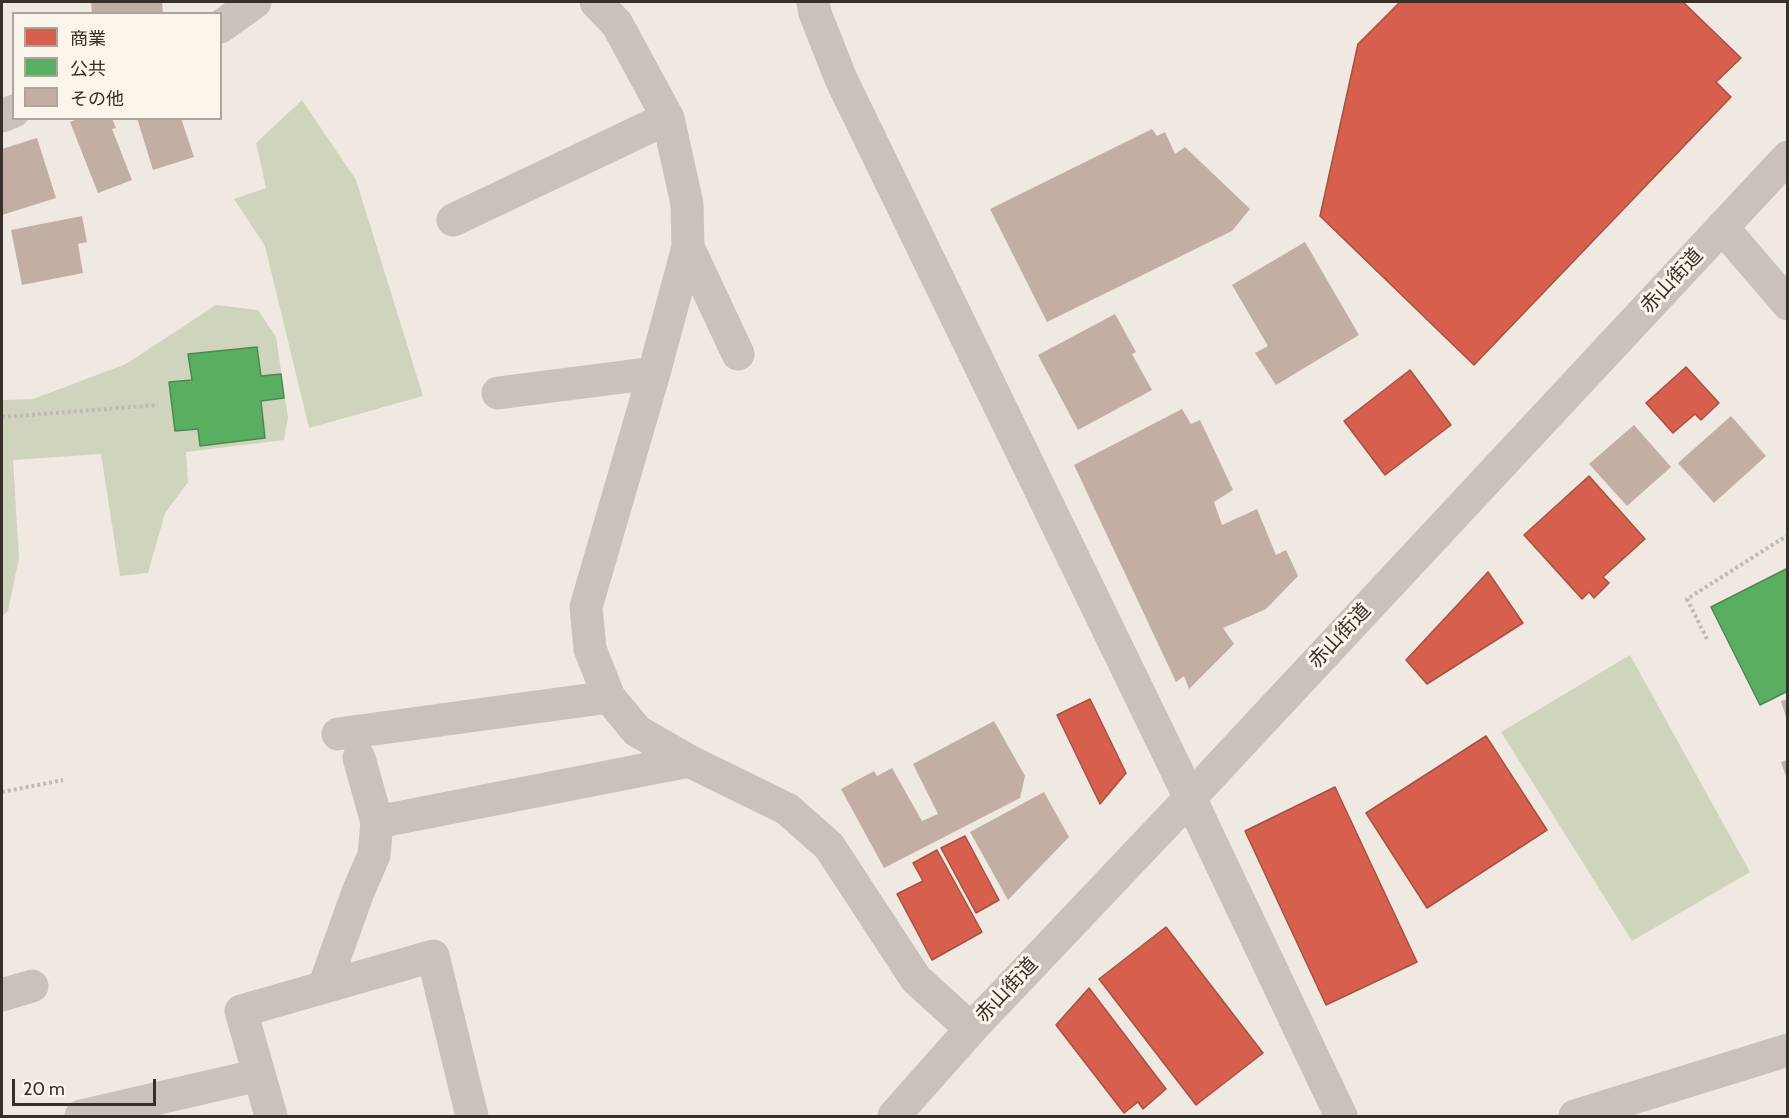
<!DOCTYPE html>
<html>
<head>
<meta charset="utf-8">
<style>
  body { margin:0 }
  #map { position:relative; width:1789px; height:1118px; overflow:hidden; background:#efe9e2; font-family:Cabin,"Noto Sans JP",sans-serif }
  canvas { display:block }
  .frame { position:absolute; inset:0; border:3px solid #392f29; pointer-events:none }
  .legend { position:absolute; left:12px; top:12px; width:210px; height:108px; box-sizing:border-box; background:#fbf4ea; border:2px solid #ada59d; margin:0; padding:8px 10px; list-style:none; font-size:18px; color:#392f29 }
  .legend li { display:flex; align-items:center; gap:12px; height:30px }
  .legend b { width:30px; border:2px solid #ada59d }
  .scale { position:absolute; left:12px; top:1079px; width:144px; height:27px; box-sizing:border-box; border:3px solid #392f29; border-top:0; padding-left:8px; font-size:18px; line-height:21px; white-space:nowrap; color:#392f29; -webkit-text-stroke:4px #fbf4ea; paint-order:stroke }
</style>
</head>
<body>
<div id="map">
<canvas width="1789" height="1118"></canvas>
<div class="frame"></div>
<ul class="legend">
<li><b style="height:16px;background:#d6604d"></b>商業</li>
<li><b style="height:16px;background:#5aae61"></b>公共</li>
<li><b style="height:16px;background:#c3aea3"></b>その他</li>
</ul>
<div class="scale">20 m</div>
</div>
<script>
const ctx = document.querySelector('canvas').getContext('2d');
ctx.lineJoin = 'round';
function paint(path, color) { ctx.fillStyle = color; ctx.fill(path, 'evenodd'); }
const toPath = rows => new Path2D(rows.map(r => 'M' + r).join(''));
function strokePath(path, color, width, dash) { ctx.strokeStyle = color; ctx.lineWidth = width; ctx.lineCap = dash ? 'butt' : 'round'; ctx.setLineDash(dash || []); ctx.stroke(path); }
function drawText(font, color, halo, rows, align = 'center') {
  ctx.font = font + ' Cabin,"Noto Sans JP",sans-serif'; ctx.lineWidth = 6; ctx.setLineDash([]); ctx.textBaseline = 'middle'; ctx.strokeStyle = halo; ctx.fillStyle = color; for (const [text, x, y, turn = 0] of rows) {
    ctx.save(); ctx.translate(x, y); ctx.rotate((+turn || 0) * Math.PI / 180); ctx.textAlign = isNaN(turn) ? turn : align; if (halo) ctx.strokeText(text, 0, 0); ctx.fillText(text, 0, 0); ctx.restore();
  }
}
const green = toPath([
  [302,100,356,180,423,396,309,428,265,246,234,199,266,188,256,143],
  [216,305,258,310,276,337,288,418,284,440,186,452,188,482,165,513,148,573,120,576,101,454,13,460,19,558,8,611,2,616,2,400,33,399,126,364],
  [1630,655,1750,872,1632,941,1501,732]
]);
const shops = toPath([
  [1400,2,1683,2,1741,58,1716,82,1731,97,1474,365,1320,216,1358,44,1400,2],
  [1686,367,1719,403,1701,420,1695,414,1673,433,1646,403,1686,367],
  [1410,370,1451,425,1385,475,1344,421,1410,370],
  [1589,476,1645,539,1603,577,1609,583,1594,598,1589,592,1582,599,1524,535,1589,476],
  [1488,572,1523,623,1427,684,1406,660,1488,572],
  [1090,699,1126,773,1100,804,1057,715,1090,699],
  [1486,736,1547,830,1427,908,1366,813,1486,736],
  [1335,787,1417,962,1326,1005,1245,831,1335,787],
  [965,836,999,900,976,913,941,848,965,836],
  [937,850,982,932,932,960,897,894,923,881,913,863,937,850],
  [1166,927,1263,1053,1196,1105,1099,979,1166,927],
  [1089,988,1166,1089,1143,1109,1138,1102,1124,1113,1056,1025,1089,988]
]);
const public = toPath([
  [257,347,261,376,281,374,284,398,261,401,265,438,200,446,198,429,175,431,169,382,192,380,188,354,257,347],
  [1788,568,1788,691,1760,705,1711,607,1788,568]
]);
const building = toPath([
  [91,2,162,2,163,14,92,14],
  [80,118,112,118,116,128,112,129,132,180,98,193,70,122],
  [137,118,181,118,194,157,153,170],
  [1152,129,1157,136,1165,132,1175,154,1185,147,1250,209,1232,231,1047,322,990,209],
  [37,138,56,198,2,215,2,149],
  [82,216,87,242,78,244,83,273,22,285,11,230],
  [1305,242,1359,335,1276,385,1255,353,1268,346,1232,285],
  [1115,314,1136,352,1132,354,1152,390,1078,430,1038,355],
  [1182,409,1191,424,1200,420,1233,490,1214,502,1222,525,1257,509,1276,555,1286,550,1298,576,1266,609,1223,628,1234,644,1189,689,1184,676,1176,682,1074,465],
  [1731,416,1766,456,1714,503,1678,463],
  [1634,425,1671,467,1627,506,1589,464],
  [1788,699,1788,720,1787,720,1781,701],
  [994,721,1025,776,1020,798,884,868,841,789,874,771,877,776,892,768,922,821,938,814,913,764],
  [1788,760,1788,779,1787,779,1781,762],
  [1044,792,1069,837,1008,900,970,832]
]);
const path = toPath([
  [2,417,158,405],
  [1707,639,1687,599,1788,535],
  [2,792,63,780]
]);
const minor = toPath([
  [596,2,617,24,668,118,687,204,688,247,654,373,586,607,590,649,609,697,637,731,689,761,787,809,829,846,916,979,971,1029],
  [813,2,815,13,841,79,1190,798,1341,1116],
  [220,27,255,2],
  [2,116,14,111],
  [453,220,668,118],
  [1722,227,1788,304],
  [688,247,738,354],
  [498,393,654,373],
  [338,734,609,697],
  [359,758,377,822],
  [324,987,358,892,374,855,377,822,689,761],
  [2,995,32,986],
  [81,1116,259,1075],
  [271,1116,241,1011,433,956,472,1116],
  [894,1116,971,1029,1190,798,1788,157],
  [1575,1116,1788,1050]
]);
const streetNames = [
  ["赤山街道",1672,281,-47],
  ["赤山街道",1340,636,-47],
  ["赤山街道",1007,990,-47]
];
paint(green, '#cfd5bc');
paint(shops, '#d6604d');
strokePath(shops, '#a75142', 1.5);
paint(public, '#5aae61');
strokePath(public, '#508850', 1.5);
paint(building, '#c3aea3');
strokePath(path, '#c1bab3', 4, [3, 3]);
strokePath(minor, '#c8c2bb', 33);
drawText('20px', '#392f29', '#fbf4ea', streetNames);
</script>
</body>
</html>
